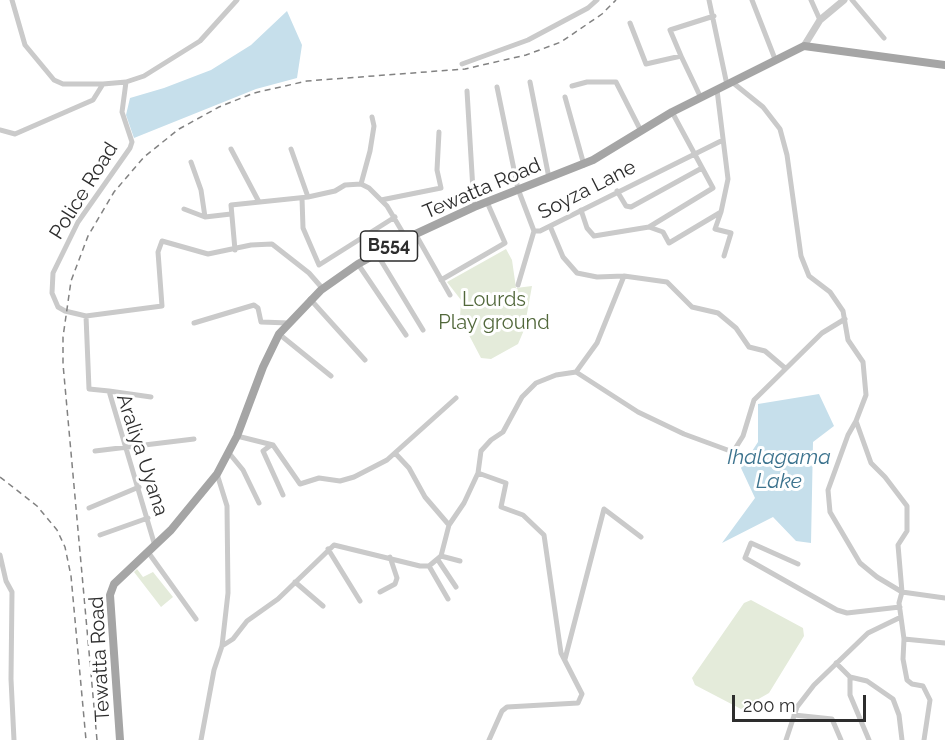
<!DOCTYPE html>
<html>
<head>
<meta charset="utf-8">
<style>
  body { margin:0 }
  #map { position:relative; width:945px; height:740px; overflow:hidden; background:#fff; font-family:Raleway,sans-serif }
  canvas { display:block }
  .scale { position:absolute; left:732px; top:695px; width:134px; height:27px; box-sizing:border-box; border:3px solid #2d2d2d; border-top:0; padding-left:8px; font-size:18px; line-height:21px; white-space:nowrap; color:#2d2d2d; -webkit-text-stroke:4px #fff; paint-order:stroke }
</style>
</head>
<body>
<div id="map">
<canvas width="945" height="740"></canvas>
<div class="scale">200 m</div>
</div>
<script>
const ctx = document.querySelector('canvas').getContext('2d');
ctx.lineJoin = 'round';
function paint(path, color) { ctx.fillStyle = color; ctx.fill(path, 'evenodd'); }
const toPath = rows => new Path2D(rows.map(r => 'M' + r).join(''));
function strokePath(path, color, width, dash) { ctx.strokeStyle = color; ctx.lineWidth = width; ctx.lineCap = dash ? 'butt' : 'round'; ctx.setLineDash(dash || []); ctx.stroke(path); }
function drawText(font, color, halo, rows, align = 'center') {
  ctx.font = font + ' Raleway,sans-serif'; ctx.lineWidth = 6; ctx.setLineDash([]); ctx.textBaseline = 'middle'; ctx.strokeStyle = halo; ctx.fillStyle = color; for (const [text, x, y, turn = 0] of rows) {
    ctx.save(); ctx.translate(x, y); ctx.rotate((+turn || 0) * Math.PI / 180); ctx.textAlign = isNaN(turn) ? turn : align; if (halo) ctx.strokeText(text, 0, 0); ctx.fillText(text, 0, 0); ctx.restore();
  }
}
const green = toPath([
  [506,249,512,260,516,288,532,286,524,330,518,344,491,359,481,358,460,318,461,300,447,282],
  [137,569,143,577,153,572,173,597,161,607,134,572],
  [751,600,803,628,804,636,769,693,741,709,695,685,692,678,744,603]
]);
const water = toPath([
  [287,11,302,45,297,78,256,89,134,138,126,115,130,98,164,88,211,70,251,45],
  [819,394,834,426,813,442,811,543,796,541,773,517,722,543,755,498,741,468,758,442,758,404]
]);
const minor = toPath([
  [12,0,25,45,54,80,63,84,103,84],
  [709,0,727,85],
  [752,0,775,59],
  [811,0,820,20],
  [852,0,884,38],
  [630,23,646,64,681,56,701,98],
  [681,56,670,30,714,16],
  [462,64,528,40,588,8,597,0],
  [126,82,144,76,200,41,237,0],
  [530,82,549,178],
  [732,82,763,107,780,129,787,155,801,256,809,276,830,292,843,311,848,340,863,362,866,395,856,421,871,463,885,477,907,506,907,531,898,545,902,592,899,603,904,639,903,659,907,680,912,684,923,686,930,700,924,740],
  [572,86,587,82,616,82,641,131],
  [497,87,518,189,534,231,540,231,723,140],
  [467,91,474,207],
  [565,97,584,165],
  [0,130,15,134,93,100,103,84,126,82,122,112,132,142,130,148,78,222,53,273,52,293,58,307,65,311,86,316,162,306,158,252,162,241,208,254,251,245,272,244,309,273,323,289],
  [231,149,259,202],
  [291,149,308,197],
  [191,162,201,190,205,217,231,214],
  [361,184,370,151,374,126,372,117],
  [617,191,626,206,631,207,702,168],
  [302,198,303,228,319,265,395,217],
  [381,200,441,188,437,170,439,132],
  [184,209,205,217],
  [581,210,587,228,594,236,649,227,713,188,672,112],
  [721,212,715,229,731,233,724,256],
  [550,226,563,257,577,273,597,277,624,276,597,343,576,372],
  [649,227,663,232,669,243,721,212,728,179,717,90],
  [416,235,450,295],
  [235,250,231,205,308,197,335,191,345,185,361,184,369,188,387,206,406,238],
  [377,254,423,330],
  [358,264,406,335],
  [624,276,667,282,692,307,718,313,736,328,749,347,765,351,785,368],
  [441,280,505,243,487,202],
  [518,285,534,231],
  [310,299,365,360],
  [86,316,89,389,109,391,155,546],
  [194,323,254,305,258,308,261,322,289,323],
  [279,334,331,376],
  [109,391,151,397],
  [856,421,848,435,828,490,830,512,860,563,877,577,902,592,945,598],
  [237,436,273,445,300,484,319,478,340,481,354,477,387,460,456,398],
  [271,445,263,451,283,495],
  [95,451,194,439],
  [229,453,243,470,259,503],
  [395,453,409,468,425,497,449,525],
  [478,473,481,451,491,440,503,432,522,397,536,383,556,375,576,372,638,412,684,434,733,452,743,436,754,400,822,333,845,319],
  [89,508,139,487],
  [100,535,148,518],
  [328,549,360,601],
  [148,552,196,619],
  [0,555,6,581,12,592,11,679,14,740],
  [441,556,460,561],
  [438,560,456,587],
  [798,564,751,543,745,558,837,610,847,613,900,607],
  [429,566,448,599],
  [295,582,323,606],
  [380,592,395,584,397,578,390,557],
  [904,639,945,643],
  [222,646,233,639,247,621,278,599,334,545,420,566,429,566,441,556,449,525,464,503,478,473,506,483,501,507,523,515,544,535,561,653,582,694,578,703,507,707,502,711,489,740],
  [565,659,604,509,641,537],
  [836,663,850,677,850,695,869,740],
  [850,677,867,681,893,699,899,715,902,740],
  [794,715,832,719,841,740],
  [201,740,214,670,222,646,228,593,227,506,217,474],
  [786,740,797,707,814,685,868,633,901,617]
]);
const tertiary = toPath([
  [804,46,820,20,844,0]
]);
const primary = toPath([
  [120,740,110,595,114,584,171,530,217,474,237,436,263,367,279,334,321,290,358,264,394,244,474,207,593,160,672,112,804,46,945,65]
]);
const rail = toPath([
  [0,477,37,506,57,530,65,547,71,576,86,740],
  [97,740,63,364,63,337,71,281,88,236,114,192,144,157,179,129,219,107,254,93,307,81,465,69,526,55,561,42,602,14,616,0]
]);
const shields = [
  [389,246,57]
];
const shieldNames = [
  ["B554",389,246]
];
const streetNames = [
  ["Tewatta Road",482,189,-23],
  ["Soyza Lane",587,190,-27],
  ["Police Road",84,191,-58],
  ["Araliya Uyana",142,455,72],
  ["Tewatta Road",100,659,-93]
];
const parkNames = [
  ["Lourds",494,300],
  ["Play ground",494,323]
];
const waterNames = [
  ["Ihalagama",779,458],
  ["Lake",779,482]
];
paint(green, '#e4ebda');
paint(water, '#c6dfeb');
strokePath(minor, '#cacaca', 5);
strokePath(tertiary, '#cacaca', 7);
strokePath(primary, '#a5a5a5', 8);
strokePath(rail, '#828282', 1.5, [6, 4.5]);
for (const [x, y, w] of shields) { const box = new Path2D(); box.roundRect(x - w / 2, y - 15, w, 30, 4.5); ctx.fillStyle = '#fff'; ctx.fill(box); strokePath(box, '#2d2d2d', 1.5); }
drawText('bold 18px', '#2d2d2d', null, shieldNames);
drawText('20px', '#2d2d2d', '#fff', streetNames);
drawText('20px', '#52683b', '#fff', parkNames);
drawText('italic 21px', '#3c738e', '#fff', waterNames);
</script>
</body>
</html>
